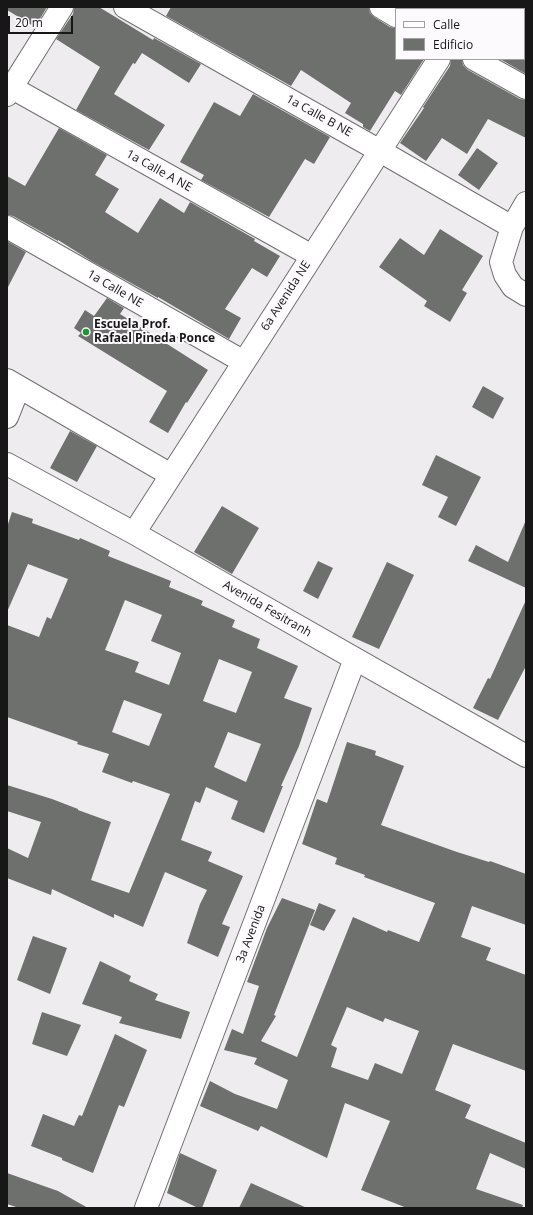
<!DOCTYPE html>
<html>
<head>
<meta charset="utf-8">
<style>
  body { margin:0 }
  #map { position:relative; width:533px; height:1215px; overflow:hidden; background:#efecf0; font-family:"Open Sans",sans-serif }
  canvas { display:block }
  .frame { position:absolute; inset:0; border:8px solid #181718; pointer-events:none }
  .legend { position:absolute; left:395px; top:8px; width:130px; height:52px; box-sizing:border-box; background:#fdfafd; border:1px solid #a19fa1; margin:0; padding:5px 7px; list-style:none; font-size:12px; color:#181718 }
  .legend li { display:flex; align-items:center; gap:8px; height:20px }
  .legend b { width:20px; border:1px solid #a19fa1 }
  .scale { position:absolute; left:8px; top:16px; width:65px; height:18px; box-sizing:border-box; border:2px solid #181718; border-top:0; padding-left:5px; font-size:12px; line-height:14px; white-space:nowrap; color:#181718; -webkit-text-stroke:3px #fdfafd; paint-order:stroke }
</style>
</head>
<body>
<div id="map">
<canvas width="533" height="1215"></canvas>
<div class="frame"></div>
<ul class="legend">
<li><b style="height:5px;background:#fff"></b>Calle</li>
<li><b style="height:11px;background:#6d706d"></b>Edificio</li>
</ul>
<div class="scale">20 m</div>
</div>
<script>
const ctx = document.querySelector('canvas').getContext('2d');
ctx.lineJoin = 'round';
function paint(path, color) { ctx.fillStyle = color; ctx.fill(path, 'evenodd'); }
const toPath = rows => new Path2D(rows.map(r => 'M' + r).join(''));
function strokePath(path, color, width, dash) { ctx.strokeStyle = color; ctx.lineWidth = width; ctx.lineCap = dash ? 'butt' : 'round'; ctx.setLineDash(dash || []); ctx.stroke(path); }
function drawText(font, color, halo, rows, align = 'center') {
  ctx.font = font + ' "Open Sans",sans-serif'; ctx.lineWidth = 4; ctx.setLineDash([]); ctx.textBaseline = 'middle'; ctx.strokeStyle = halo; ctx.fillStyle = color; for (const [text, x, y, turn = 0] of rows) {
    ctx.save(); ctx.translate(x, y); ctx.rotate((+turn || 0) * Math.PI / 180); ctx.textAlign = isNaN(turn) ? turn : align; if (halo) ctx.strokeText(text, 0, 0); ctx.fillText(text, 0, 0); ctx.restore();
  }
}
const building = toPath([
  [7,7,47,7,35,27,7,10],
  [74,7,99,7,153,40,154,38,201,64,189,83,142,53,135,64,133,63,114,94,165,125,149,150,76,110,100,67,56,39,73,14],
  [171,7,369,7,370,13,374,17,390,27,396,28,396,59,424,59,401,95,395,91,370,131,363,127,363,124,345,113,351,103,301,70,291,86,166,16],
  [451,59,462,59,463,65,468,70,520,99,526,100,526,138,488,119,467,154,442,138,426,161,400,143,424,108,423,107,450,66],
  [500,59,526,59,526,74],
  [253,94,330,137,314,164,305,159,269,217,201,180,204,175,180,162,214,102,240,116],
  [59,128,107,155,95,175,119,189,105,212,138,233,160,198,184,213,190,202,255,239,254,241,280,256,267,277,252,268,225,309,241,318,229,339,158,297,158,298,93,262,58,240,58,241,13,216,7,215,7,176,25,186],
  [477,148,498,163,479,190,458,175],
  [440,229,483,256,462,290,467,293,450,322,424,306,427,301,379,267,400,238,424,255],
  [7,241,26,252,7,289],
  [107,298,124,308,120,314,208,370,187,403,186,402,168,433,149,422,167,391,78,336,81,333,74,328,85,310,94,316],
  [483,386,504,398,493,419,472,407],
  [70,431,97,446,77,482,50,468],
  [436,455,481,477,456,526,438,517,448,497,422,485],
  [222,506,259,528,232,574,194,552],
  [12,512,33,519,32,523,79,540,80,538,110,551,108,556,171,581,169,587,203,601,201,605,235,620,232,627,260,639,257,648,298,666,284,698,312,708,299,746,281,786,283,786,264,833,231,819,238,801,206,787,200,803,195,801,181,840,212,852,208,861,243,876,222,924,230,927,218,957,187,943,200,904,207,890,165,872,143,927,114,914,114,918,52,889,51,895,7,878,7,848,28,858,41,822,7,811,7,785,52,799,78,809,78,810,111,822,91,880,129,893,170,794,133,781,132,783,102,772,109,754,77,744,78,742,7,717,7,625,39,637,47,617,51,619,68,579,28,564,7,612,7,527],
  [125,600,162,615,151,641,181,653,169,685,135,672,139,662,105,650],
  [219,659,252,672,236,713,203,701],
  [124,700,162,714,149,746,112,732],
  [228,732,261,744,246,782,214,767],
  [526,520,526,588,468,561,476,545,508,562],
  [318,561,333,568,318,599,303,591],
  [387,562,414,575,379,649,352,637],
  [526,600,526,666,498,720,473,708,488,678,490,679],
  [347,742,376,751,375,755,404,766,381,825,457,852,489,862,490,861,526,874,526,925,472,906,461,937,491,948,486,960,526,975,526,1071,453,1044,435,1090,471,1105,465,1118,526,1143,526,1169,490,1153,476,1189,523,1205,522,1208,407,1208,361,1190,390,1121,345,1103,327,1158,261,1126,258,1131,200,1106,210,1081,235,1094,277,1109,288,1080,254,1064,257,1058,224,1050,232,1029,243,1034,259,986,247,982,267,928,282,898,315,910,274,1015,276,1016,261,1041,297,1057,353,917,387,932,388,930,419,942,435,903,364,877,365,875,335,864,337,858,302,844,317,799,327,803],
  [347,1007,383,1022,385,1018,419,1031,402,1074,375,1063,368,1080,331,1067,337,1048,331,1045],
  [319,903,336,910,324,931,310,925],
  [33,936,67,948,50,994,17,980],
  [100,961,131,976,129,981,158,994,155,1000,190,1012,181,1039,119,1023,122,1017,82,1004],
  [42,1012,81,1025,67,1056,32,1044],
  [115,1034,147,1050,124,1107,119,1105,93,1173,62,1160,62,1158,31,1146,43,1114,74,1126,79,1115,82,1116],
  [180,1153,217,1170,202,1208,198,1208,167,1193],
  [7,1173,58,1191,88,1208,19,1208,7,1204],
  [251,1183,307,1208,239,1208]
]);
const street = toPath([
  [125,7,380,151,512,227],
  [381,7,396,16],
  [471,9,472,7],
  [474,59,526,88],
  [7,85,312,256],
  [7,95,62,7],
  [526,203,512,227,501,262,505,275,513,287,526,295],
  [7,227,244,362],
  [7,380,171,475],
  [7,417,19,387],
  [7,464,134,533,526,756],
  [134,533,439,59],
  [146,1208,355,659]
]);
const markers = [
  [86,332,4,"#17992e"]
];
const streetNames = [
  ["1a Calle B NE",319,116,29],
  ["1a Calle A NE",159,171,29],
  ["1a Calle NE",115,289,30],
  ["6a Avenida NE",286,296,-57],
  ["Avenida Fesitranh",267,609,30],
  ["3a Avenida",251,934,-69]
];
const poiNames = [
  ["Escuela Prof.",94,325],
  ["Rafael Pineda Ponce",94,339]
];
paint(building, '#6d706d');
strokePath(street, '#726f72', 24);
strokePath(street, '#fff', 22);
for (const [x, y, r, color] of markers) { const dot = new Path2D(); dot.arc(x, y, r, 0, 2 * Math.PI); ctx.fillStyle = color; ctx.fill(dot); strokePath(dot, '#fdfafd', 1.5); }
drawText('12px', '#181718', '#fdfafd', streetNames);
drawText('bold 12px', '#181718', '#fdfafd', poiNames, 'left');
</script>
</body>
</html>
